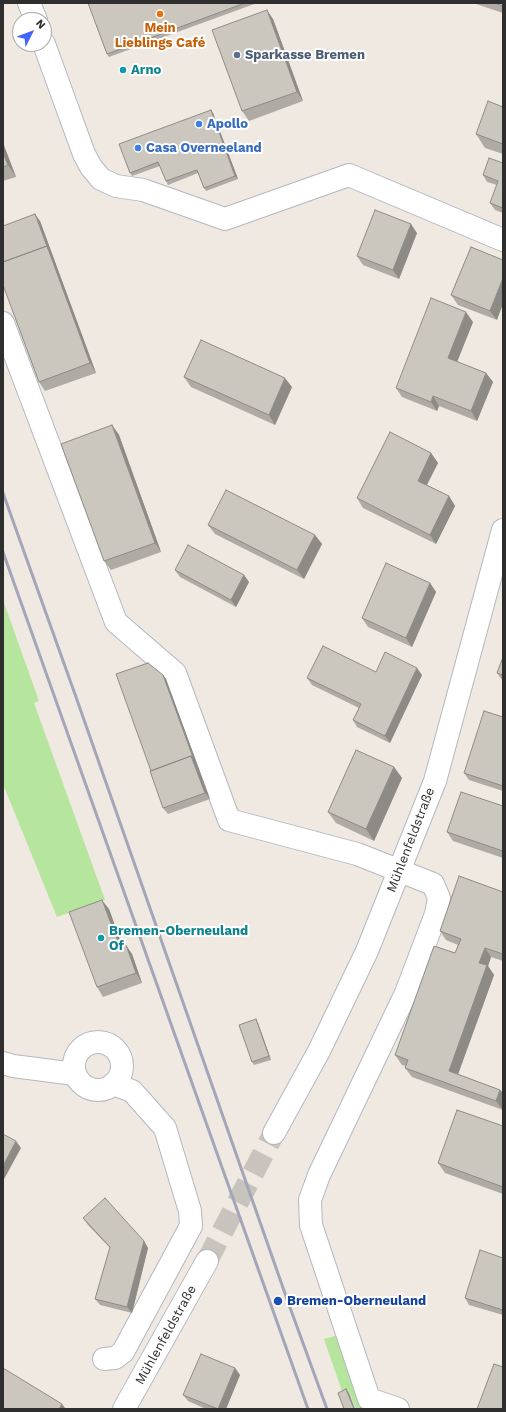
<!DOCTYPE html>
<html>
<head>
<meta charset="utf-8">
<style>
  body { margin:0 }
  #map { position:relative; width:506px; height:1412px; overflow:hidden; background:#efe9e1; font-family:"Work Sans",sans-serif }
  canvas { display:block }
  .frame { position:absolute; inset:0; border:4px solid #2e2e2e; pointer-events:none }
  .north { position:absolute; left:12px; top:12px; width:40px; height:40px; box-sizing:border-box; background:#fff; border:1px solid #ababab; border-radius:50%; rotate:48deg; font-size:11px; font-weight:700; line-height:16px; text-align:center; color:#2e2e2e }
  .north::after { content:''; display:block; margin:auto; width:14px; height:18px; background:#4264fb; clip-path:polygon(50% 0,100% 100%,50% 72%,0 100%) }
</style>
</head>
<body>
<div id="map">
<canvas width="506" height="1412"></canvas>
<div class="frame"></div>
<div class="north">N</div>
</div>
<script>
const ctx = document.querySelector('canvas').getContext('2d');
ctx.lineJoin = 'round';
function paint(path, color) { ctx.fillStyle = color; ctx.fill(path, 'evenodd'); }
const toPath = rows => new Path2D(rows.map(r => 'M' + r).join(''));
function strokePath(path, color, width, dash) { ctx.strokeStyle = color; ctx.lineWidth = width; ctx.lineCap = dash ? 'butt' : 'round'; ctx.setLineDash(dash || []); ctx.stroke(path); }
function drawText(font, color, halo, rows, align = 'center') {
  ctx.font = font + ' "Work Sans",sans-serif'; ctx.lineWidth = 4; ctx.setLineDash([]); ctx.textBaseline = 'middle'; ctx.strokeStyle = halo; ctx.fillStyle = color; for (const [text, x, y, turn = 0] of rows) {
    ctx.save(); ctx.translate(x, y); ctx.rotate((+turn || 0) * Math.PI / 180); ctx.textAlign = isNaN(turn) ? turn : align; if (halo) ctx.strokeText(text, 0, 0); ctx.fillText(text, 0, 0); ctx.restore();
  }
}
const green = toPath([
  [3,600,39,701,34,703,105,900,57,917,3,784],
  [338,1335,365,1409,356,1409,349,1392,343,1394,324,1339]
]);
const minorTunnel = toPath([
  [207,1261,274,1133]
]);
const minor = toPath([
  [29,3,36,20],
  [44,44,84,154,91,167,101,179,116,186,143,190,225,219,349,175,503,240],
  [3,323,116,622,175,673,229,820,357,854,433,884,439,898,436,914,406,993,319,1175,310,1200,311,1225,369,1399,398,1409],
  '74 1066a24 24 0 1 1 48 0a24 24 0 1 1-48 0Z',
  [3,1063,13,1066,75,1074],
  [274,1133,319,1051,367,951,435,781,503,530],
  [104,1359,115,1358,123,1352,191,1226,190,1211,165,1128,132,1091,113,1084],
  [124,1409,207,1261]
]);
const rail = toPath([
  [3,493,76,697,288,1302,327,1409],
  [3,552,308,1409]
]);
const wall = toPath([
  [88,3,257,3,109,57,107,54],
  [473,3,503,3,503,13],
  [273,19,303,101,249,121,242,111],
  [503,107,503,154,485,148,476,134],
  [213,113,238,179,206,191,204,188,198,173,168,185,166,181,160,166,132,176,130,173],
  [3,143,16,177,3,181],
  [503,163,503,213,495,210,490,203,497,185,487,182,483,175],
  [40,221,96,373,45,391,39,382],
  [417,233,399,279,363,265,357,256],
  [471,247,497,320,458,305,451,295],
  [473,322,457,362,486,373,493,382,477,421,439,406,437,411,402,397,396,388],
  [184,377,292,387,275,425,191,387],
  [112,425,119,435,161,552,111,570,104,561],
  [431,453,438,463,427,485,449,496,455,506,436,544,363,508,357,498],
  [208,525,315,535,322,544,304,579,215,534],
  [175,570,244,575,249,582,236,607,180,577],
  [430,583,436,592,412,647,368,627,362,618],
  [503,657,503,680,502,680,497,673],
  [376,672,422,675,390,743,357,727,353,720,359,708,312,685,307,678],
  [163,675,166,679,210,799,168,814,163,808,151,771],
  [503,717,503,791,469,780,464,773],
  [394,767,402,778,374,841,336,823,328,812],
  [503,806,503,858,453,841,447,832],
  [503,892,503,961,491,957,488,966,494,975,458,1074,500,1090,503,1093,503,1110,412,1077,405,1068,406,1066,402,1065,395,1055,455,953,458,945,446,940,440,931],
  [109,909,122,946,132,954,142,983,103,997,97,987],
  [258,1023,271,1060,254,1065,252,1062],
  [503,1126,503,1194,445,1173,438,1163],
  [83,1218,144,1241,148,1248,132,1313,100,1305,95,1299,110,1248,88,1225],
  [503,1258,503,1315,469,1305,465,1298],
  [235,1368,240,1375,226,1409,206,1409,188,1401,183,1395]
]);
const shadedWall = toPath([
  [267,10,273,19,303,101,297,92],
  [211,110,213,113,238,179,235,176],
  [3,143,16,177,8,165,3,153],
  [35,214,40,221,96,373,90,363,47,246],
  [411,224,417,233,399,279,393,270],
  [503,278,503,304,497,320,490,311],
  [466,312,473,322,455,367,448,358],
  [486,373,493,382,477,421,471,411],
  [285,378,292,387,275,425,269,415],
  [433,396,439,406,437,411,431,402],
  [112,425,119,435,161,552,155,543],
  [431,453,438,463,424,490,418,481],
  [449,496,455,506,436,544,430,535],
  [315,535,322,544,304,579,297,570],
  [244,575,249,582,236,607,231,600],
  [430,583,436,592,412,647,406,638],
  [417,668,422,675,390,743,385,736],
  [163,675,166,679,210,799,205,793,191,756],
  [394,767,402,778,374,841,366,829],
  [102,900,109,909,126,956,120,947],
  [126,945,132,954,142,983,136,973],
  [485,948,491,957,488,966,494,975,456,1080,449,1071,479,963],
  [256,1019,258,1023,271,1060,269,1056],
  [500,1090,503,1093,503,1110,496,1101],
  [16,1141,21,1148,3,1181,3,1166],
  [144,1241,148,1248,132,1313,127,1307],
  [235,1368,240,1375,226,1409,218,1409],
  [346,1389,349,1393,355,1409,354,1409],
  [62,1404,66,1409,59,1409]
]);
const building = toPath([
  [88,3,245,3,107,54,88,3],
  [495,3,503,3,503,6,495,3],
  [267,10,297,92,242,111,212,30,267,10],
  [488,101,503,107,503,144,476,134,488,101],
  [211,110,235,176,204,188,197,170,166,181,158,162,130,173,119,144,211,110],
  [3,153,8,165,3,167,3,153],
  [489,158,503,163,503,208,490,203,498,181,483,175,489,158],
  [375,210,411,224,393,270,357,256,375,210],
  [35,214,48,249,47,246,3,262,3,226,35,214],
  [47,246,90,363,39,382,3,285,3,262,47,246],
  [471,247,503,260,503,278,490,311,451,295,471,247],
  [431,298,466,312,448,358,486,373,471,411,433,396,431,402,396,388,431,298],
  [201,340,285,378,269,415,184,377,201,340],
  [112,425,155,543,104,561,61,444,112,425],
  [390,432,431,453,418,481,449,496,430,535,357,498,390,432],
  [226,490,315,535,297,570,208,525,226,490],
  [188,545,244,575,231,600,175,570,188,545],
  [386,563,430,583,406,638,362,618,386,563],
  [323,646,376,672,385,652,417,668,385,736,353,720,361,704,307,678,323,646],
  [503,657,503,675,497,673,503,657],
  [148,663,163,675,194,760,191,756,151,771,116,674,148,663],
  [484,711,503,717,503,786,464,773,484,711],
  [356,750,394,767,366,829,328,812,356,750],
  [191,756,205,793,163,808,150,771,191,756],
  [461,792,503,806,503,851,447,832,461,792],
  [459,876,503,892,503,954,485,948,479,963,487,965,449,1071,500,1090,496,1101,405,1068,408,1060,395,1055,434,946,455,953,461,939,440,931,459,876],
  [102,900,120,947,126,945,136,973,97,987,69,912,102,900],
  [256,1019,269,1056,252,1062,239,1025,256,1019],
  [457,1110,503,1126,503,1187,438,1163,457,1110],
  [3,1134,16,1141,3,1166,3,1134],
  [105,1198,144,1241,127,1307,95,1299,110,1247,83,1218,105,1198],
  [480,1250,503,1258,503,1310,465,1298,480,1250],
  [201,1354,235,1368,218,1409,183,1395,201,1354],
  [494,1364,503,1367,503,1409,477,1409,494,1364],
  [3,1368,62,1404,59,1409,3,1409,3,1368],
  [346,1389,354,1409,344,1409,338,1393,346,1389]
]);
const markers = [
  [160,14,4,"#e8710a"],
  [237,55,4,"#5c6f8a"],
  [123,70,4,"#0f9aa8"],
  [199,124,4,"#3f7fe0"],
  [138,148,4,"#3f7fe0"],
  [101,938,4,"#0f9aa8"],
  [278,1301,5,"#1a4fb4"]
];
const foodNames = [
  ["Mein",160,28],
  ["Lieblings Café",160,43]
];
const serviceNames = [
  ["Sparkasse Bremen",245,55]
];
const cultureNames = [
  ["Arno",131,70],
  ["Bremen-Oberneuland",109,931],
  ["Of",109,946]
];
const shopNames = [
  ["Apollo",207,124],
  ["Casa Overneeland",146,148]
];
const streetNames = [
  ["Mühlenfeldstraße",411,840,-69],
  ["Mühlenfeldstraße",166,1335,-61]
];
const transitNames = [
  ["Bremen-Oberneuland",287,1301]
];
paint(green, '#b6e59e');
strokePath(minorTunnel, '#c8c4bd', 22, [22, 11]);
strokePath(minor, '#b4b7c1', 24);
strokePath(minor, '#fff', 22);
strokePath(rail, '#a3a6b8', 3);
paint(wall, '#afaba4');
paint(shadedWall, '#8e8b86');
paint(building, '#cbc7bf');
strokePath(building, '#8e8b86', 1);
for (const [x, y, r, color] of markers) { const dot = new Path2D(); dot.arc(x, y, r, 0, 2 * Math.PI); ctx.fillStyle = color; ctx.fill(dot); strokePath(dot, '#fff', 1.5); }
drawText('bold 13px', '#c56008', '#fff', foodNames);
drawText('bold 13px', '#4e5e75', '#fff', serviceNames, 'left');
drawText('bold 13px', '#0d838f', '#fff', cultureNames, 'left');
drawText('bold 13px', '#366cbe', '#fff', shopNames, 'left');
drawText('13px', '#2e2e2e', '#fff', streetNames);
drawText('bold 13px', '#164399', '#fff', transitNames, 'left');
</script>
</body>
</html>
